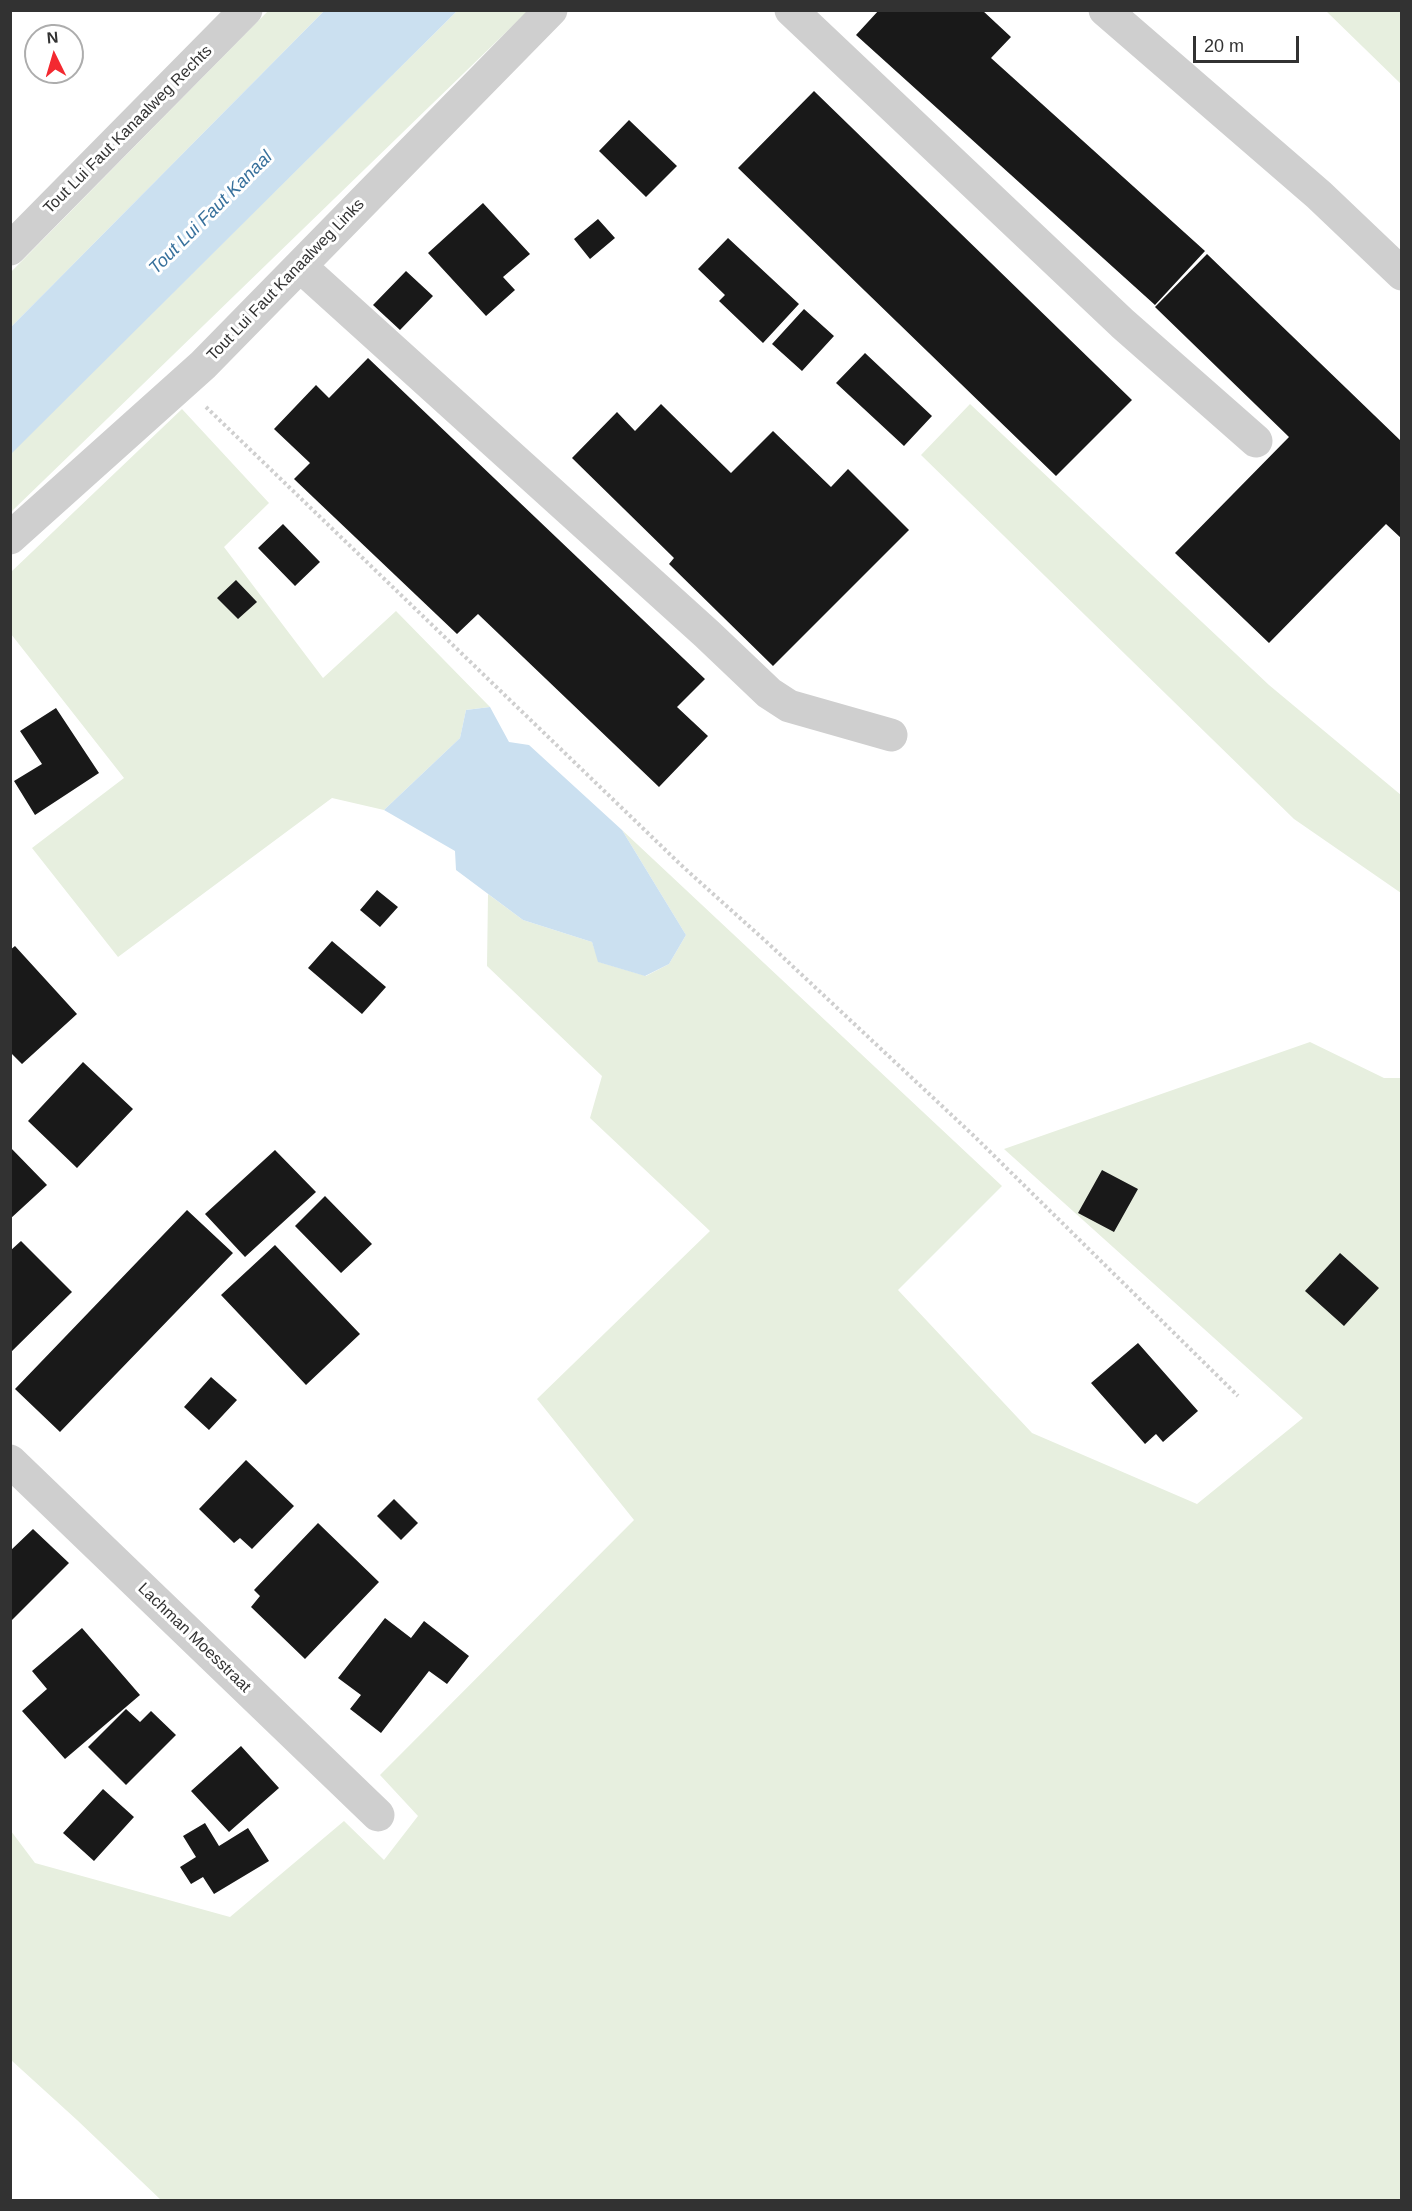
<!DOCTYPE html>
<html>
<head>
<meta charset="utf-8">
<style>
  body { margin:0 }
  #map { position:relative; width:1412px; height:2211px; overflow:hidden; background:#fff; font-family:Arial,sans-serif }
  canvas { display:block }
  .frame { position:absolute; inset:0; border:12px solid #323232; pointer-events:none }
  .north { position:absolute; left:24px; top:24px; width:60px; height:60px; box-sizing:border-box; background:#fff; border:2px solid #adadad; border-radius:50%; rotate:355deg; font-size:16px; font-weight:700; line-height:24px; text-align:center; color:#323232 }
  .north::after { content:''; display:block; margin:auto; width:21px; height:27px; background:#f32930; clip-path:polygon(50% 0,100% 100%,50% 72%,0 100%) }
  .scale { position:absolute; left:1193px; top:36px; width:106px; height:27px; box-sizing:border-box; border:3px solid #323232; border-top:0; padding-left:8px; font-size:18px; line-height:21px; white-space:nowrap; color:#323232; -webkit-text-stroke:4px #fff; paint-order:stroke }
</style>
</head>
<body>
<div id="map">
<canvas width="1412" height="2211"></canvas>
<div class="frame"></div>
<div class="north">N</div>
<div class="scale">20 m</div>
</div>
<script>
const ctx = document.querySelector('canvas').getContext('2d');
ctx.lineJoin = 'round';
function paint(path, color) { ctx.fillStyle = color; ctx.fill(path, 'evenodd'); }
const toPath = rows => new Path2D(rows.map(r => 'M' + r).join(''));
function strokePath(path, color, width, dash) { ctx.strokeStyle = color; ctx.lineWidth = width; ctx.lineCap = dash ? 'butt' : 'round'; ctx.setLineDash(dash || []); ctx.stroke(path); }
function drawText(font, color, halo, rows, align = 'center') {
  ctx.font = font + ' Arial,sans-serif'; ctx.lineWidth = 6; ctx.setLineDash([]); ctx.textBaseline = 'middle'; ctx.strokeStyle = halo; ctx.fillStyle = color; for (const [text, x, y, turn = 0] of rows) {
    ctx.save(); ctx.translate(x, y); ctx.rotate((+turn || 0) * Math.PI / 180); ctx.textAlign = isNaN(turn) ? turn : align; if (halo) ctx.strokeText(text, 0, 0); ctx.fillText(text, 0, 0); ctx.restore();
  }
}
const green = toPath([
  [268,11,324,11,11,327,10,273],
  [457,11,528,11,11,512,10,454],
  [1326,11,1401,11,1401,84],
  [970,404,1269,685,1401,795,1401,893,1294,819,921,455],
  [182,409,269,503,224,547,323,678,396,611,490,707,466,710,460,738,384,810,332,798,118,957,32,848,124,778,11,634,11,572],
  [622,830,1002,1186,898,1290,1032,1433,1197,1504,1303,1418,1004,1149,1310,1042,1384,1078,1401,1078,1401,2200,161,2200,77,2120,11,2060,11,1831,35,1863,230,1917,344,1821,384,1860,418,1816,380,1775,634,1520,537,1399,710,1231,590,1118,602,1076,487,966,488,894,523,920,592,942,599,962,646,976,669,964,686,935]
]);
const water = toPath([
  [324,11,457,11,11,454,11,327],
  [490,707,509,742,529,745,622,830,686,935,669,964,645,976,598,962,592,942,523,920,456,870,455,851,384,810,460,738,466,710]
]);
const building = toPath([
  [879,10,982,10,1011,37,991,58,1205,251,1155,305,856,35],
  [814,91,1132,400,1056,476,738,168],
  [629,120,677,166,646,197,599,151],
  [483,203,530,254,503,277,515,290,486,316,428,253],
  [598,219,615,238,590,259,574,239],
  [728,238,799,304,763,343,719,301,725,295,698,269],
  [1207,254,1402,442,1402,539,1386,524,1269,643,1175,553,1289,437,1155,307],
  [406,271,433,296,400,330,373,305],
  [804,309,834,336,802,371,772,344],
  [865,353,932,416,904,446,836,383],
  [368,358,705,679,677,707,708,736,659,787,478,614,457,634,294,479,310,463,274,429,316,385,329,398],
  [661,404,731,473,773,431,831,487,848,469,909,530,773,666,669,564,674,558,572,458,617,412,635,431],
  [283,524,320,562,295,586,258,548],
  [236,580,257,602,238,619,217,598],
  [56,708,99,773,35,815,14,781,42,764,20,731],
  [377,890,398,907,380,927,360,910],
  [332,941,386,987,362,1014,308,968],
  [15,946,77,1014,22,1064,10,1052,10,950],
  [83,1062,133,1109,77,1168,28,1121],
  [10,1147,47,1185,10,1219],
  [275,1150,316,1192,245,1257,205,1214],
  [1102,1170,1138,1189,1114,1232,1078,1213],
  [325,1196,372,1244,341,1273,295,1226],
  [187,1210,233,1253,60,1432,15,1389],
  [21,1241,72,1292,10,1353,10,1251],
  [275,1245,360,1334,306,1385,221,1295],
  [1340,1253,1379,1288,1344,1326,1305,1291],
  [1138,1343,1198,1411,1163,1442,1156,1434,1145,1444,1091,1383],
  [211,1377,237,1400,209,1430,184,1407],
  [246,1460,294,1506,252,1549,240,1538,234,1543,199,1509],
  [394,1499,418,1523,401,1540,377,1516],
  [318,1523,379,1582,305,1659,251,1607,260,1596,254,1590],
  [33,1529,69,1563,10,1622,10,1551],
  [385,1618,411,1638,424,1621,469,1656,447,1684,429,1671,381,1733,350,1709,361,1695,338,1678],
  [82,1628,140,1695,65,1759,22,1711,47,1689,32,1671],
  [126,1709,140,1722,151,1711,176,1735,126,1785,88,1747],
  [241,1746,279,1788,229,1832,191,1791],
  [103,1789,134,1817,94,1861,63,1833],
  [205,1823,219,1846,248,1828,269,1861,214,1894,203,1877,191,1884,180,1867,196,1857,183,1836]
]);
const path = toPath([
  [206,407,681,865,771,946,974,1136,1238,1396]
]);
const minor = toPath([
  [791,10,1123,324,1256,441],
  [1105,10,1319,195,1402,274],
  [10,249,246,10],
  [300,266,707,634,769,693,789,706,891,735],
  [10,538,203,365,551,10],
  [10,1461,378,1815]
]);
const streetNames = [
  ["Tout Lui Faut Kanaalweg Rechts",128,130,-45],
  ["Tout Lui Faut Kanaalweg Links",286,280,-46],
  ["Lachman Moesstraat",194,1638,44]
];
const waterNames = [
  ["Tout Lui Faut Kanaal",211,213,-45]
];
paint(green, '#e7efdf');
paint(water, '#cbe0f0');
paint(building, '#191919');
strokePath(path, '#cfcfcf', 4, [3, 3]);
strokePath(minor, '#cfcfcf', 33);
drawText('16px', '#323232', '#fff', streetNames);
drawText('italic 18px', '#38719c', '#fff', waterNames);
</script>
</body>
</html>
